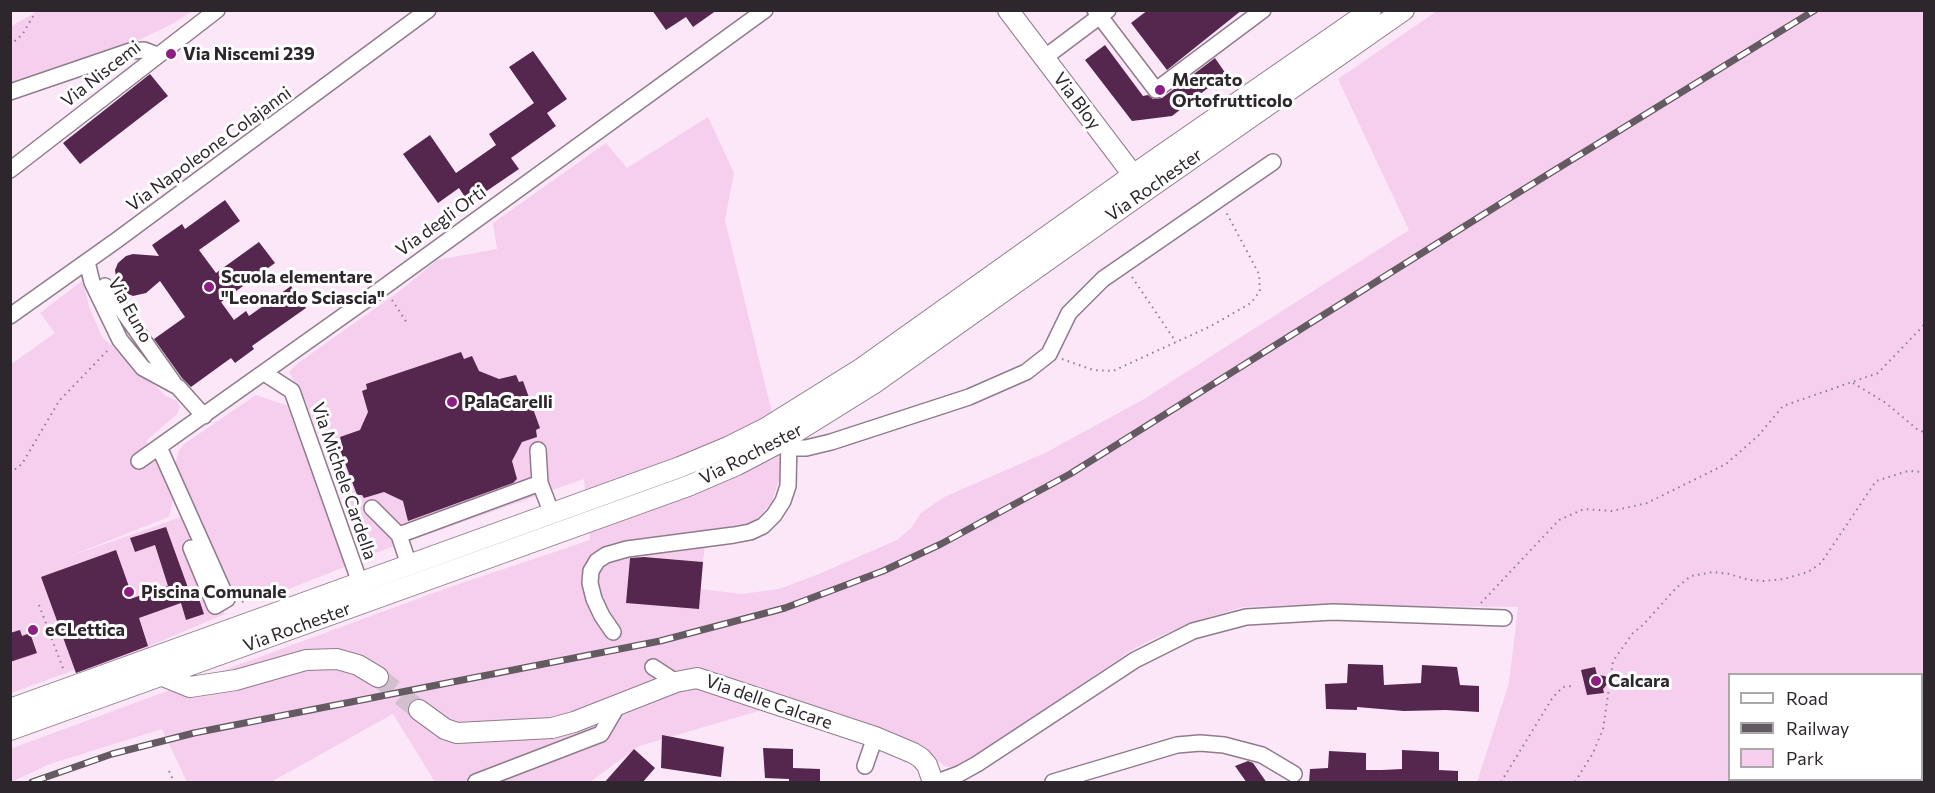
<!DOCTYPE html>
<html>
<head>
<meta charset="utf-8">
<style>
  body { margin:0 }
  #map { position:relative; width:1935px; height:793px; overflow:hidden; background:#fce7f8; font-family:Commissioner,sans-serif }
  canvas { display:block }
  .frame { position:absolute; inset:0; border:12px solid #2d262c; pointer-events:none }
  .legend { position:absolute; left:1728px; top:673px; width:195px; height:108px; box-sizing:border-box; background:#fff; border:2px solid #aba8ab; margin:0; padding:8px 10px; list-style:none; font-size:18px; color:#2d262c }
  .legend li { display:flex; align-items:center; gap:12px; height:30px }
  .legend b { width:30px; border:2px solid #aba8ab }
</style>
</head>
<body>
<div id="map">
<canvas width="1935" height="793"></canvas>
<div class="frame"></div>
<ul class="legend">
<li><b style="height:8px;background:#fff"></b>Road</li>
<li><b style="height:8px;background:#645a62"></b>Railway</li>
<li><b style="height:16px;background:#f5cfed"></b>Park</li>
</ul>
</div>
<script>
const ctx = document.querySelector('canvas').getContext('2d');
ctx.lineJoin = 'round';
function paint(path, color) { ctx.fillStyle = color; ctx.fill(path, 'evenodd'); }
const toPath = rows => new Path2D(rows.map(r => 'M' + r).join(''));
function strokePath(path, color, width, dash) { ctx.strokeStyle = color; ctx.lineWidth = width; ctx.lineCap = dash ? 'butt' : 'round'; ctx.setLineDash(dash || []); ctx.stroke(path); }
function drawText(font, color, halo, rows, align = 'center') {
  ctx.font = font + ' Commissioner,sans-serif'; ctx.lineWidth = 6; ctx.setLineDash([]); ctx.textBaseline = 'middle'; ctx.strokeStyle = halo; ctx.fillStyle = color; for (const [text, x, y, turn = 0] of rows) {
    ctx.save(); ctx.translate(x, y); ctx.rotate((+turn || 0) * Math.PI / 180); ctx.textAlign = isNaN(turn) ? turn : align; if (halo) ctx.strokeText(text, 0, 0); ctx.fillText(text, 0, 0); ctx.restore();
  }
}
const green = toPath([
  [38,11,192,11,174,23,137,41,11,86,10,27],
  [1437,11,1924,11,1924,774,1922,775,1922,674,1730,674,1730,780,1916,780,1911,782,1477,782,1509,683,1518,607,1300,605,1243,607,1196,621,1155,638,1130,651,971,760,955,768,945,766,918,748,793,701,639,746,590,782,435,782,393,714,271,782,187,782,162,729,50,764,11,782,10,749,447,588,590,540,587,511,162,666,161,664,587,509,584,479,367,556,305,400,289,372,298,363,401,290,437,260,497,249,493,223,606,143,627,168,708,117,734,173,725,220,783,458,780,478,771,503,754,523,739,528,706,533,703,562,630,555,626,602,699,608,701,589,741,594,779,589,819,574,897,540,911,528,921,513,944,497,1045,453,1144,399,1409,230,1338,79],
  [83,280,89,307,102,337,166,396,177,401,180,407,177,414,146,441,173,499,169,517,65,558,184,516,225,614,149,646,149,649,76,673,74,670,11,693,10,365,55,333,40,313],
  [256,395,286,405,289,410,347,566,258,601,254,593,231,600,175,466,178,452,184,444]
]);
const building = toPath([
  [652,10,717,10,693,27,686,17,666,30],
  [1148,10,1242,10,1167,70,1131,23],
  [1105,45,1143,96,1148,95,1153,99,1162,98,1215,58,1226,74,1172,116,1132,121,1085,60],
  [533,51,567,99,547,113,556,126,511,158,519,169,469,203,459,188,438,203,403,154,430,135,456,173,496,145,489,134,534,103,509,67],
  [150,74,168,96,80,164,63,143],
  [225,200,240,221,199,250,216,273,259,242,275,263,221,302,234,320,246,311,249,316,291,286,306,308,252,346,254,349,235,363,231,358,191,387,182,378,154,339,185,317,160,281,146,293,133,296,126,293,117,284,115,270,118,263,126,256,133,254,159,256,152,245,182,224,185,229],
  [461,352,464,359,472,356,479,371,499,379,516,375,519,382,523,381,540,428,536,430,537,437,522,442,512,461,517,479,513,483,408,521,403,501,384,492,364,498,362,495,357,495,339,447,342,445,340,437,360,430,368,412,362,391,367,389,366,384],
  [166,527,191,596,197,593,204,614,186,620,181,603,139,618,148,646,76,673,41,577,116,550,133,598,168,586,155,545,135,552,130,538],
  [644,557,703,562,699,609,626,603,630,558],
  [20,630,22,636,30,633,37,653,10,662,10,633],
  [1348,664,1383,665,1384,685,1421,683,1422,665,1457,667,1460,685,1479,686,1479,712,1446,710,1404,711,1357,707,1357,710,1326,709,1325,684,1347,683],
  [1595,667,1597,675,1605,676,1610,681,1603,689,1604,693,1587,695,1581,670],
  [662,735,724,747,721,777,661,768],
  [763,748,793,749,793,768,820,769,820,783,789,783,789,779,765,778],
  [634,749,655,768,642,783,604,783],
  [1402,750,1439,752,1439,770,1458,771,1458,783,1309,783,1310,769,1328,768,1329,751,1366,753,1366,770,1382,770,1402,769],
  [1248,761,1253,763,1267,783,1247,783,1235,766]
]);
const majorTunnel = toPath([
  [378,677,419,710]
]);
const path = toPath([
  [10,45,22,35,35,13],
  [1132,277,1176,342],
  [392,300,407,323],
  [1062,359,1093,370,1113,371,1211,326,1251,303,1260,291,1259,274,1226,212],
  [1853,383,1886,403,1918,430,1924,432],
  [10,473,22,464,59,401,109,349],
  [242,602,252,598,253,603],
  [1481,603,1559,520,1584,509,1612,511,1647,503,1726,464,1758,436,1783,406,1878,373,1924,325],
  [39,605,64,671],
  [169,771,174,782],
  [1501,782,1553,697,1563,687,1572,686],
  [1575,782,1593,753,1603,729,1613,661,1633,633,1644,624,1676,588,1691,576,1713,572,1729,574,1749,580,1764,581,1784,579,1808,572,1821,563,1876,481,1908,471,1924,472]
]);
const minor = toPath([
  [1095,10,1156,90,1263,10],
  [1044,58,1108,10],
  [10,92,130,51,144,50,157,55],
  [10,170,217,10],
  [87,262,92,282,120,340,143,368,178,387,204,416],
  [105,286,173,382],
  [10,316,117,240,428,10],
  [264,373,292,391,360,583],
  [159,447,227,599,215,606,191,548],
  [789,448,806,448,831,442,969,397,1026,372,1049,354,1069,313,1103,279,1273,162],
  [139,461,384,287,765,10],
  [540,483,552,514],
  [372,508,399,535,540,483,538,450],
  [399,535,409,565],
  [613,632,602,616,594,599,590,583,591,571,597,561,606,555,627,549,734,535,750,532,763,526,774,515,783,501,788,486,789,439],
  [653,667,676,682],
  [865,766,875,737],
  [476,782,601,734,618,705],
  [937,782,959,774,977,764,1135,660,1193,631,1246,617,1333,612,1504,618],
  [1053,782,1177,745,1200,743,1224,745,1262,755,1294,774]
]);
const major = toPath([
  [1008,10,1140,184],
  [161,670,163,676,190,687,236,680,306,660,337,659,358,665,378,677],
  [10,709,680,467,728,447,766,428,862,368,1133,175,1371,10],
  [419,710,445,729,457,733,552,728,574,722,676,682,697,678,875,737,913,753,921,758,927,765,933,782],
  [10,730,688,486,737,465,775,445,873,384,1145,191,1404,10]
]);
const rail = toPath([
  [32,782,112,754,194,733,660,641,785,608,883,571,941,544,1070,474,1508,199,1815,10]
]);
const markers = [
  [171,54,6,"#8e1f82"],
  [1160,90,6,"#8e1f82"],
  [209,287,6,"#8e1f82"],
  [452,402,6,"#8e1f82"],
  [129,592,6,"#8e1f82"],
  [33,630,6,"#8e1f82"],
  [1596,681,6,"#8e1f82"]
];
const poiNames = [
  ["Via Niscemi 239",183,54],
  ["Mercato",1172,80],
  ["Ortofrutticolo",1172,101],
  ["Scuola elementare",221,277],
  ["\"Leonardo Sciascia\"",221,298],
  ["PalaCarelli",464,402],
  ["Piscina Comunale",141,592],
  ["eCLettica",45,630],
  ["Calcara",1608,681]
];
const streetNames = [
  ["Via Niscemi",101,74,-38],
  ["Via Bloy",1077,101,53],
  ["Via Napoleone Colajanni",209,149,-36],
  ["Via Rochester",1154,185,-35],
  ["Via degli Orti",441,221,-36],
  ["Via Euno",130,310,61],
  ["Via Rochester",751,454,-27],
  ["Via Michele Cardella",344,481,71],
  ["Via Rochester",297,627,-20],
  ["Via delle Calcare",769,702,19]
];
paint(green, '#f5cfed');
paint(building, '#55264e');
strokePath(majorTunnel, '#d3c0cf', 20, [20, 10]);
strokePath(minor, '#8f7c8b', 18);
strokePath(major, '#8f7c8b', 22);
strokePath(path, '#8d7f8a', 2, [1.5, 4.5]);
strokePath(minor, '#fff', 15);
strokePath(major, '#fff', 20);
strokePath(rail, '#645a62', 7);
strokePath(rail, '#fff', 4.5, [14]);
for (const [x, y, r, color] of markers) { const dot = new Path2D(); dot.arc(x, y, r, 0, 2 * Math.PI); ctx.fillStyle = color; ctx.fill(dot); strokePath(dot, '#fff', 2); }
drawText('bold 18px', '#2d262c', '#fff', poiNames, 'left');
drawText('18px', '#2d262c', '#fff', streetNames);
</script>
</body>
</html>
